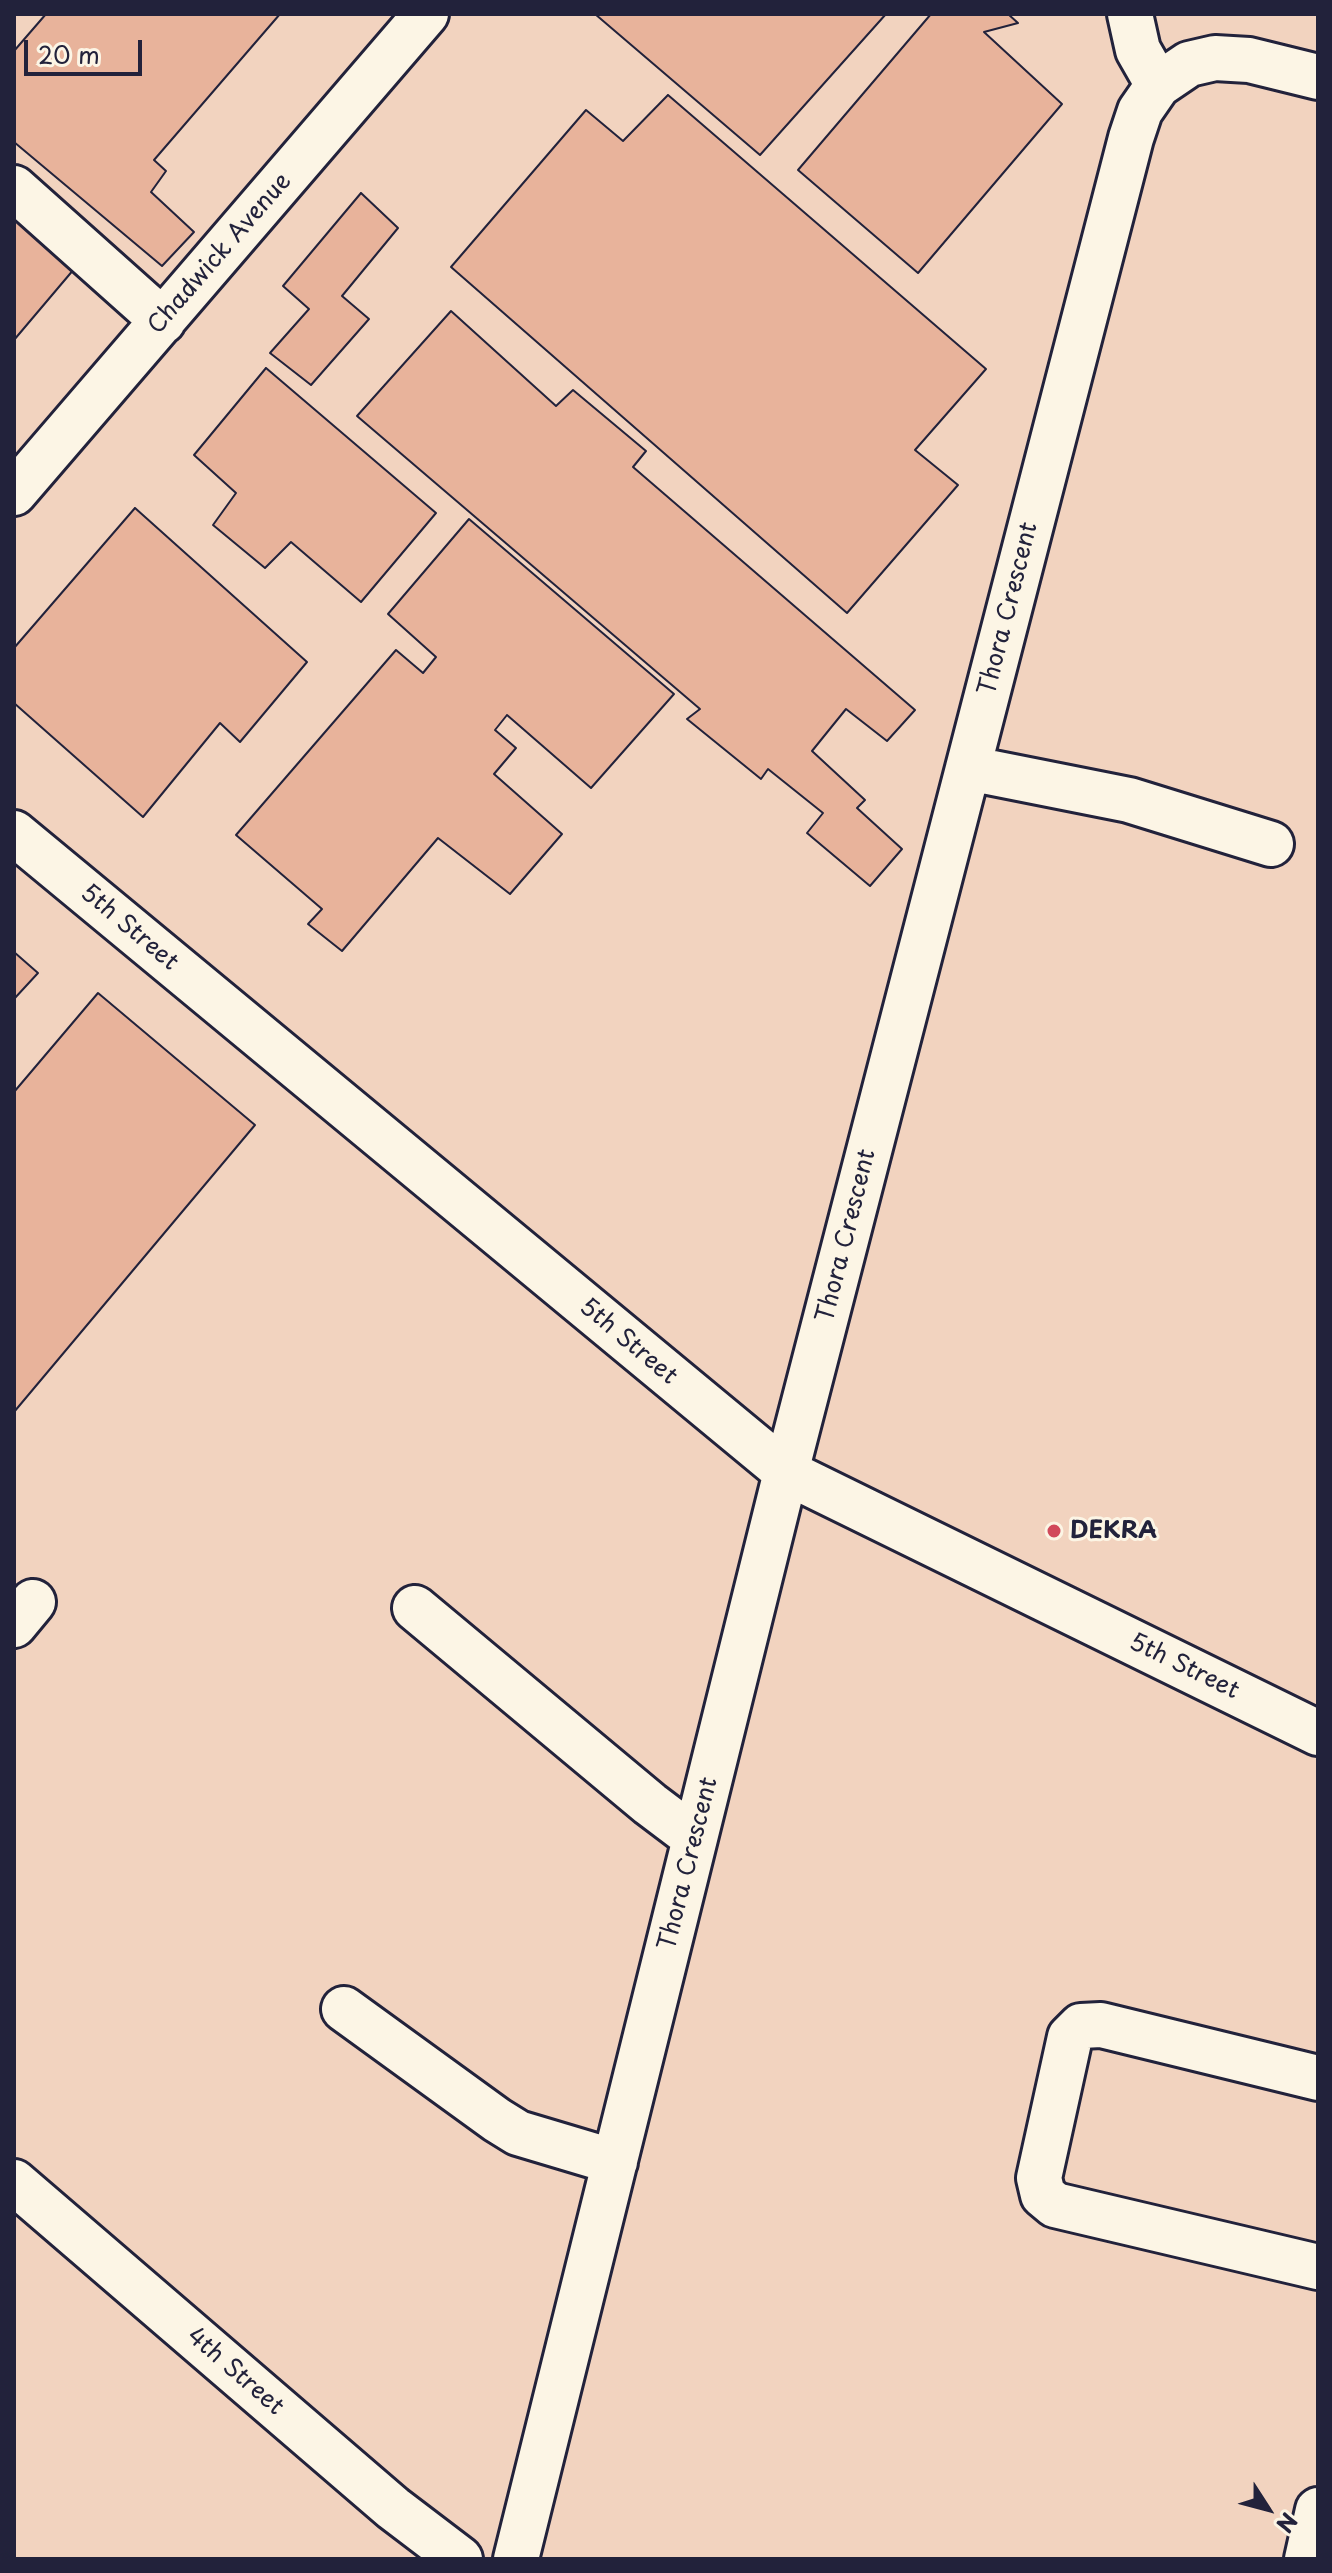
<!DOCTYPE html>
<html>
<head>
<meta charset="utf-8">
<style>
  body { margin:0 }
  #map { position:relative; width:1332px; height:2573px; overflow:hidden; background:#f6e1cf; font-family:"Playpen Sans",sans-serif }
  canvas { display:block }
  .frame { position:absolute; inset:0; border:16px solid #22223b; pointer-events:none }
  .north { position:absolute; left:1228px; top:2469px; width:80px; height:80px; -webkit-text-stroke:6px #fcf5e5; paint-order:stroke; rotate:126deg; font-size:22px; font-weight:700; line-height:32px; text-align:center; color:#22223b }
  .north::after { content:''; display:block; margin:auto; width:28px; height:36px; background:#22223b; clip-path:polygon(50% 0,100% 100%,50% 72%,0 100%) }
  .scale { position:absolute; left:24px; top:40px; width:118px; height:36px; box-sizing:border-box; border:4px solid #22223b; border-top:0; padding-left:10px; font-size:24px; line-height:28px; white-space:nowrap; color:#22223b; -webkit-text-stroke:6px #fcf5e5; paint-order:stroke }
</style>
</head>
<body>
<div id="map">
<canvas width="1332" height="2573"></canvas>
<div class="frame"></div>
<div class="north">N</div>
<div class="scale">20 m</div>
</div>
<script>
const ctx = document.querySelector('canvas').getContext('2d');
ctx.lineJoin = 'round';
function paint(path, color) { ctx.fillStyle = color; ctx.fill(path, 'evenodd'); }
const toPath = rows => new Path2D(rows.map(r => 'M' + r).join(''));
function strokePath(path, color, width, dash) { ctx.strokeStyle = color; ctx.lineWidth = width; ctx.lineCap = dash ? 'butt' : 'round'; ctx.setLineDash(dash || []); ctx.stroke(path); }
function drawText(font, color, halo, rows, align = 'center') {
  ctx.font = font + ' "Playpen Sans",sans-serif'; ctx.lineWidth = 6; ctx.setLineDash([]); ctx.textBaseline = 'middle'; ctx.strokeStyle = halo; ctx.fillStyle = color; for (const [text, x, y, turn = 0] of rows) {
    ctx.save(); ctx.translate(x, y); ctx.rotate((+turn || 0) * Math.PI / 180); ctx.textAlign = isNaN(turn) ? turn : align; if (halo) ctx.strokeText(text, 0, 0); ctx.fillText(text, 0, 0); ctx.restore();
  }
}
const built = toPath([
  [14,14,1318,14,1318,2559,14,2559]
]);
const building = toPath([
  [46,14,280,14,154,160,166,171,151,192,194,232,162,266,14,142,14,51,46,14],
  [595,14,886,14,760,155,595,14],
  [931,14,1008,14,1018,23,984,32,1062,104,918,273,798,170,931,14],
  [668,95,986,369,915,450,958,485,847,613,451,267,586,110,623,141,668,95],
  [361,193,398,228,342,296,369,319,311,385,270,353,309,309,283,286,361,193],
  [14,207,80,262,14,340,14,207],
  [451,311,556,406,573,390,646,451,633,467,915,710,887,741,846,709,812,751,865,800,857,808,902,849,870,886,807,833,823,813,768,769,761,779,687,719,700,709,357,416,451,311],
  [266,368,436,513,361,602,291,542,265,568,213,525,236,493,194,455,266,368],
  [135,508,307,662,240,742,220,723,143,817,14,703,14,648,135,508],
  [469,519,674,694,591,788,507,715,495,730,516,748,494,774,562,834,510,894,438,838,342,951,308,924,322,909,236,835,396,650,423,673,436,657,388,614,469,519],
  [14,952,38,973,14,999,14,952],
  [98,993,255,1125,14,1412,14,1092,98,993]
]);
const minor = toPath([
  [1130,14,1138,50,1158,85],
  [14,188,163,321],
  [14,493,426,14],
  [968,768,1129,800,1271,844],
  [14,833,786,1472,1318,1733],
  [415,1608,650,1804,695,1838],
  [14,1625,33,1602],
  [344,2009,497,2120,518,2133,615,2162],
  [1318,2078,1101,2025,1081,2026,1070,2037,1039,2178,1043,2195,1055,2205,1318,2267],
  [14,2182,393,2508,460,2559],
  [516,2559,786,1472,1131,138,1140,111,1158,85,1189,64,1215,58,1249,60,1318,77],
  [1307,2559,1318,2510]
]);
const markers = [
  [1054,1531,8,"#d1495b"]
];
const streetNames = [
  ["Chadwick Avenue",220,254,-49],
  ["Thora Crescent",1009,609,-76],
  ["5th Street",129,928,40],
  ["Thora Crescent",847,1236,-76],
  ["5th Street",628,1342,40],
  ["5th Street",1184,1667,26],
  ["Thora Crescent",689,1864,-76],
  ["4th Street",235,2372,41]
];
const poiNames = [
  ["DEKRA",1070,1531]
];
paint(built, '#f2d3bf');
paint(building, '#e8b39b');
strokePath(building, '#22223b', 2);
strokePath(minor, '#22223b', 50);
strokePath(minor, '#fcf5e5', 44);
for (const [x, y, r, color] of markers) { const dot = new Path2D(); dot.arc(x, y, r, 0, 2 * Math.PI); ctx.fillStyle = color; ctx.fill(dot); strokePath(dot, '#fcf5e5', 3); }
drawText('24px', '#22223b', '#fcf5e5', streetNames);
drawText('bold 24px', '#22223b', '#fcf5e5', poiNames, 'left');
</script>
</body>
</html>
